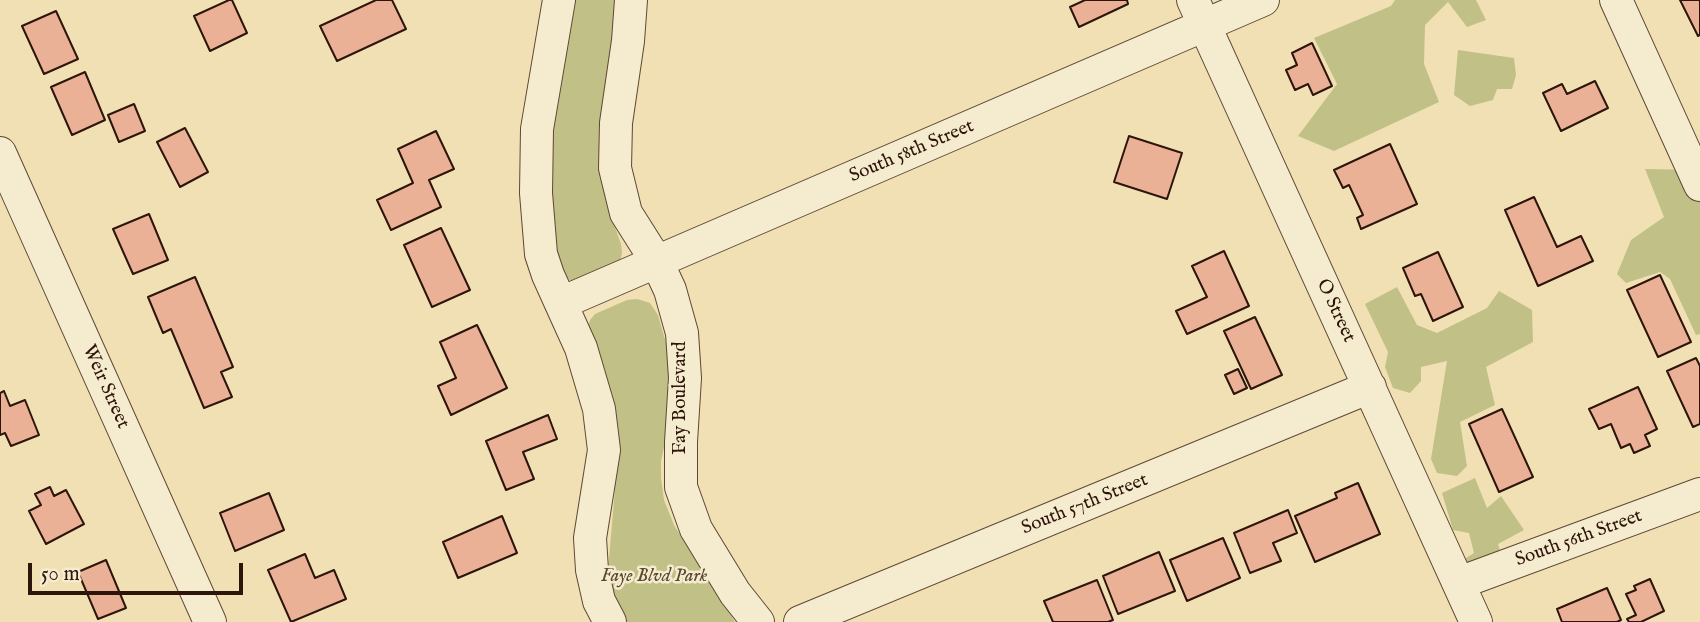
<!DOCTYPE html>
<html>
<head>
<meta charset="utf-8">
<style>
  body { margin:0 }
  #map { position:relative; width:1700px; height:622px; overflow:hidden; background:#f0e0b3; font-family:"IM FELL English",serif }
  canvas { display:block }
  .scale { position:absolute; left:28px; top:563px; width:215px; height:32px; box-sizing:border-box; border:4px solid #2e150b; border-top:0; padding-left:9px; font-size:21px; line-height:24px; white-space:nowrap; color:#2e150b; -webkit-text-stroke:5px #f5ebce; paint-order:stroke }
</style>
</head>
<body>
<div id="map">
<canvas width="1700" height="622"></canvas>
<div class="scale">50 m</div>
</div>
<script>
const ctx = document.querySelector('canvas').getContext('2d');
ctx.lineJoin = 'round';
function paint(path, color) { ctx.fillStyle = color; ctx.fill(path, 'evenodd'); }
const toPath = rows => new Path2D(rows.map(r => 'M' + r).join(''));
function strokePath(path, color, width, dash) { ctx.strokeStyle = color; ctx.lineWidth = width; ctx.lineCap = dash ? 'butt' : 'round'; ctx.setLineDash(dash || []); ctx.stroke(path); }
function drawText(font, color, halo, rows, align = 'center') {
  ctx.font = font + ' "IM FELL English",serif'; ctx.lineWidth = 5; ctx.setLineDash([]); ctx.textBaseline = 'middle'; ctx.strokeStyle = halo; ctx.fillStyle = color; for (const [text, x, y, turn = 0] of rows) {
    ctx.save(); ctx.translate(x, y); ctx.rotate((+turn || 0) * Math.PI / 180); ctx.textAlign = isNaN(turn) ? turn : align; if (halo) ctx.strokeText(text, 0, 0); ctx.fillText(text, 0, 0); ctx.restore();
  }
}
const green = toPath([
  [569,0,620,0,612,219,621,244,622,253,620,262,580,283,571,281,564,275,560,267,549,215,549,134],
  [1395,0,1476,0,1486,20,1467,27,1448,2,1425,25,1424,64,1439,102,1334,151,1298,136,1337,84,1314,38,1391,6],
  [1458,50,1514,58,1516,75,1512,89,1497,89,1493,100,1470,106,1454,95],
  [1645,169,1700,170,1700,334,1696,335,1670,279,1660,272,1626,283,1617,274,1631,240,1664,217],
  [1397,287,1417,325,1437,333,1487,308,1499,291,1532,310,1533,342,1486,367,1495,405,1460,422,1467,466,1457,476,1437,473,1431,459,1447,361,1421,367,1421,381,1410,393,1393,388,1385,367,1388,352,1365,304],
  [637,299,650,303,658,315,668,350,671,416,661,461,661,478,664,500,674,525,735,622,618,622,608,570,615,489,615,450,586,335,590,320,595,314,627,300],
  [1475,478,1487,508,1501,496,1524,530,1498,544,1503,560,1474,573,1460,562,1474,553,1469,533,1453,530,1442,493]
]);
const building = toPath([
  [229,0,232,0,247,33,210,51,194,16,229,0],
  [376,0,392,0,406,29,337,61,320,26,376,0],
  [1085,0,1127,0,1128,4,1079,27,1070,7,1085,0],
  [1680,0,1700,0,1700,35,1698,36,1680,0],
  [56,11,78,59,44,74,22,26,56,11],
  [1312,43,1332,86,1313,95,1308,84,1295,90,1286,70,1297,65,1292,53,1312,43],
  [85,72,105,120,72,135,51,87,85,72],
  [1595,81,1608,108,1561,131,1543,93,1562,84,1567,94,1595,81],
  [134,104,145,131,119,142,108,115,134,104],
  [185,128,208,172,180,187,157,142,185,128],
  [436,131,454,169,429,180,441,207,391,230,377,200,413,183,398,149,436,131],
  [1129,136,1182,153,1167,199,1114,182,1129,136],
  [1390,144,1417,204,1361,229,1357,218,1363,215,1349,185,1343,188,1334,170,1390,144],
  [1534,197,1557,247,1581,236,1593,261,1538,286,1505,210,1534,197],
  [149,214,168,260,133,274,113,229,149,214],
  [441,228,470,290,432,307,404,245,441,228],
  [1224,251,1249,306,1187,334,1176,311,1207,297,1192,266,1224,251],
  [1438,252,1463,307,1433,321,1421,294,1415,296,1403,268,1438,252],
  [1660,275,1691,342,1658,357,1627,290,1660,275],
  [195,277,233,367,221,372,232,397,204,408,171,329,163,333,148,297,195,277],
  [1255,317,1282,375,1251,389,1224,331,1255,317],
  [477,325,507,388,451,415,438,386,456,378,440,342,477,325],
  [1696,358,1700,366,1700,424,1693,427,1667,371,1696,358],
  [1238,369,1247,388,1234,394,1225,375,1238,369],
  [1638,387,1657,429,1645,435,1650,446,1634,453,1630,444,1621,448,1611,424,1599,429,1589,409,1638,387],
  [4,391,10,406,25,400,39,435,11,446,5,433,0,435,0,393,4,391],
  [1502,409,1533,477,1499,492,1469,424,1502,409],
  [548,415,557,439,523,452,534,479,506,490,486,441,548,415],
  [1358,483,1380,534,1315,562,1295,516,1337,498,1335,493,1358,483],
  [50,487,54,496,66,490,84,524,46,544,29,511,41,505,35,494,50,487],
  [269,493,284,530,235,551,220,513,269,493],
  [1288,510,1297,533,1273,543,1281,561,1250,573,1234,533,1288,510],
  [502,516,517,553,458,578,443,542,502,516],
  [1223,538,1240,578,1187,601,1170,560,1223,538],
  [1159,552,1175,591,1118,614,1103,576,1159,552],
  [305,554,315,578,334,570,346,599,291,622,268,570,305,554],
  [106,560,126,608,98,619,78,572,106,560],
  [1650,579,1664,611,1641,622,1629,622,1627,619,1636,615,1626,594,1636,590,1634,586,1650,579],
  [1097,580,1113,620,1108,622,1053,622,1044,601,1097,580],
  [1607,588,1621,620,1617,622,1562,622,1557,609,1607,588]
]);
const minor = toPath([
  [559,0,537,129,536,193,541,254,548,275,581,348,599,409,604,450,590,538,592,570,599,601,610,622],
  [631,0,628,41,616,123,615,168,626,213,657,262,670,290,682,333,685,378,681,442,681,487,696,529,735,593,758,622],
  [1193,0,1476,622],
  [1616,0,1700,185],
  [0,153,210,622],
  [561,303,1263,0],
  [1459,583,1700,494],
  [800,622,1370,387]
]);
const streetNames = [
  ["South 58th Street",912,152,-23],
  ["O Street",1335,311,65],
  ["Weir Street",105,387,66],
  ["Fay Boulevard",681,398,-90],
  ["South 57th Street",1085,505,-22],
  ["South 56th Street",1579,539,-20]
];
const parkNames = [
  ["Faye Blvd Park",654,577]
];
paint(green, '#c1c087');
paint(building, '#eab197');
strokePath(building, '#2e150b', 2);
strokePath(minor, '#5e4835', 34);
strokePath(minor, '#f5ebce', 32);
drawText('19px', '#2e150b', '#f5ebce', streetNames);
drawText('italic 19px', '#5a4830', '#f5ebce', parkNames);
</script>
</body>
</html>
